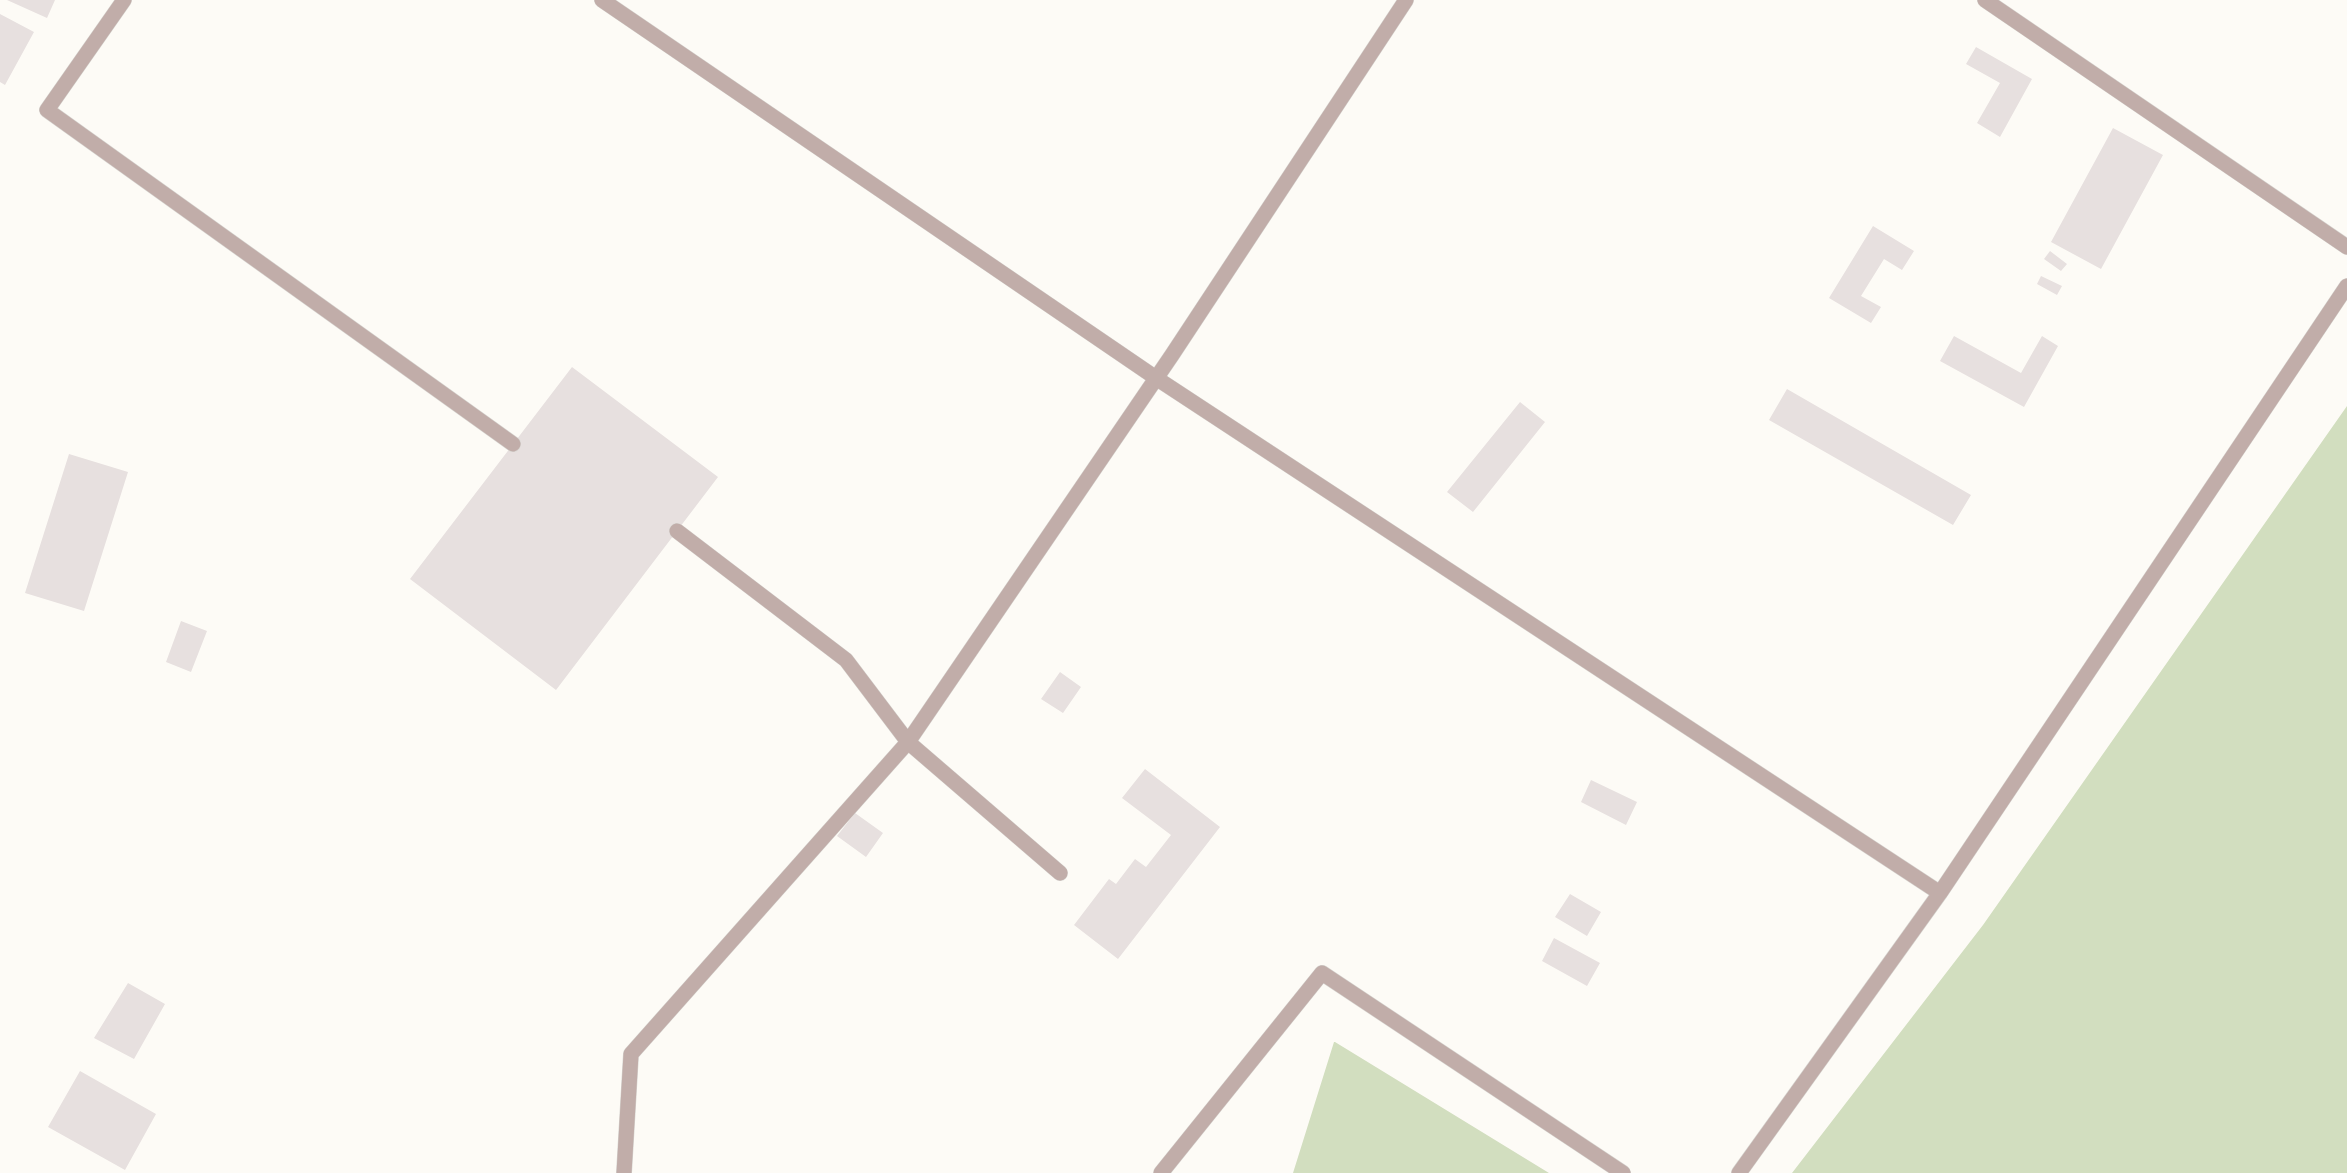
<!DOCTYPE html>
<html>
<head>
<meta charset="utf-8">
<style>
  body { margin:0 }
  canvas { display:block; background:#fdfbf6 }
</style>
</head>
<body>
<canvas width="2347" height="1173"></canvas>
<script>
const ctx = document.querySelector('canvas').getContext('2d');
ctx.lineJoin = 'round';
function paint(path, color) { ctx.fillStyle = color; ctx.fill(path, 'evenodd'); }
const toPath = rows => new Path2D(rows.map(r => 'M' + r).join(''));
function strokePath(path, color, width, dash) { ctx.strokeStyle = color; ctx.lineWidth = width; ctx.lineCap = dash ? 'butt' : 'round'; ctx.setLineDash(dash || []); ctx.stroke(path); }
const green = toPath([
  [2347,406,2347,1173,1792,1173,1983,925],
  [1334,1042,1335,1042,1549,1173,1293,1173]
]);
const building = toPath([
  [7,0,55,0,47,18],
  [0,14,34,32,5,85,0,82],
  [1976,47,2032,79,2000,137,1977,123,2000,83,1966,64],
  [2113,128,2163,155,2101,269,2051,242],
  [1873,226,1914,251,1902,270,1884,259,1861,296,1881,307,1871,323,1829,298],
  [2050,251,2067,264,2061,271,2044,259],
  [2041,276,2062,286,2057,295,2037,284],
  [1954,336,2021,373,2042,336,2058,346,2024,407,1940,361],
  [572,367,718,477,556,690,410,579],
  [1787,389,1971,495,1953,525,1769,420],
  [1520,402,1545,422,1473,512,1447,492],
  [69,454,128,472,84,611,25,593],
  [181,621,207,631,191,672,166,662],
  [1060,672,1081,687,1063,713,1041,699],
  [1145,769,1220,827,1118,959,1074,925,1109,879,1116,884,1135,859,1146,867,1171,835,1122,798],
  [1591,780,1637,802,1626,825,1581,802],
  [855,813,883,833,866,857,837,836],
  [1570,894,1601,912,1587,936,1555,917],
  [1554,938,1600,963,1587,986,1542,961],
  [128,983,165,1004,134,1059,94,1038],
  [80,1071,156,1114,125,1170,48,1127]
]);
const lane = toPath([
  [124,0,47,110,513,444],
  [602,0,1156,378,1940,893,2347,286],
  [1985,0,2347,247],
  [677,531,846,660,908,742,1060,873],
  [624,1173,631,1054,908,742,1172,355,1406,0],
  [1161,1173,1322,973,1623,1173],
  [1739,1173,1940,893]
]);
paint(green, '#d2debf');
paint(building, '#e7e0df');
strokePath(lane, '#d7d5d1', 16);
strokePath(lane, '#c1ada9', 15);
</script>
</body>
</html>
